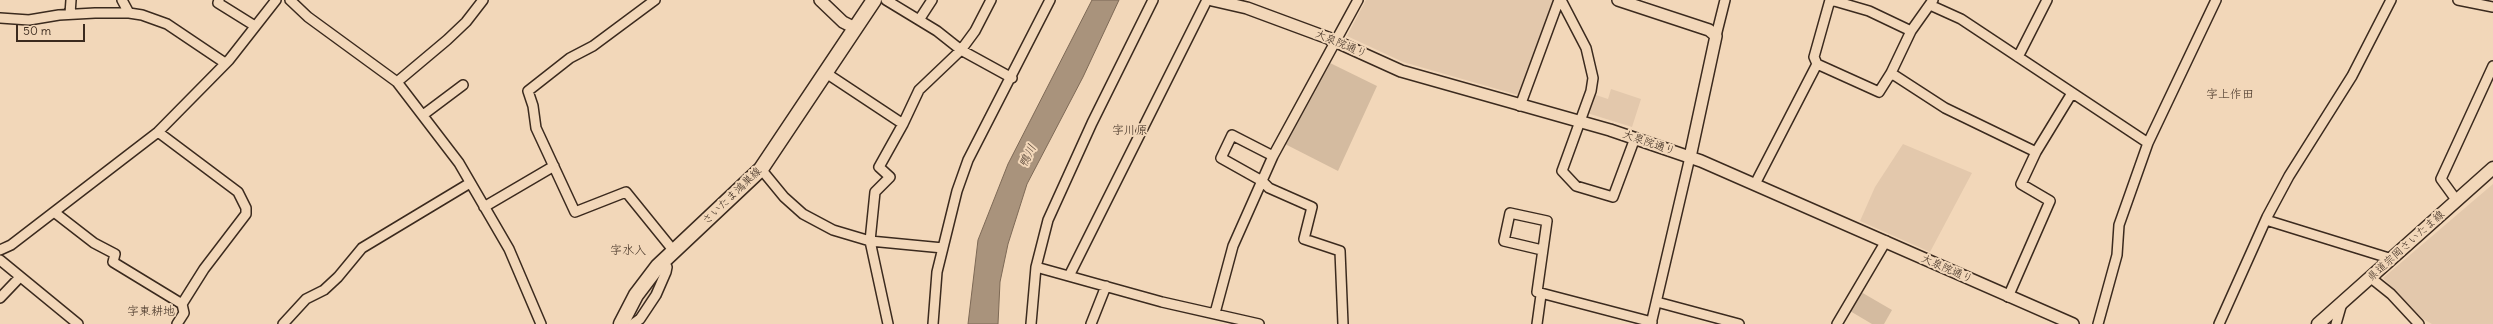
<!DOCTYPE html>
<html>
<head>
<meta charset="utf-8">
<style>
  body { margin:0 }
  #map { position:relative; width:2493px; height:324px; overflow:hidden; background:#f2d7b9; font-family:Delius,sans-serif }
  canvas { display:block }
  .scale { position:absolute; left:16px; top:24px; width:69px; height:18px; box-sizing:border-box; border:2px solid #3b2a1e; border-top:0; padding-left:5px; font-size:12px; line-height:14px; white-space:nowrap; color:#3b2a1e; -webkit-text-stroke:3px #f2d7b9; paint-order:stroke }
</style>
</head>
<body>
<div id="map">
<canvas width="2493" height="324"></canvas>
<div class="scale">50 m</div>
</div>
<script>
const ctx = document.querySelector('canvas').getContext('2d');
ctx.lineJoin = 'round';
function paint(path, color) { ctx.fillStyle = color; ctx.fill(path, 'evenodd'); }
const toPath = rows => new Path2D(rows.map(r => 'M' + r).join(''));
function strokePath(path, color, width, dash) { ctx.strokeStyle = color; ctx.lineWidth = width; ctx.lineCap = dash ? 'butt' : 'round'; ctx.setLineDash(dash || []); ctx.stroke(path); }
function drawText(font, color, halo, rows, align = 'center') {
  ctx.font = font + ' Delius,"Klee One",sans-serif'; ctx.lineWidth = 4; ctx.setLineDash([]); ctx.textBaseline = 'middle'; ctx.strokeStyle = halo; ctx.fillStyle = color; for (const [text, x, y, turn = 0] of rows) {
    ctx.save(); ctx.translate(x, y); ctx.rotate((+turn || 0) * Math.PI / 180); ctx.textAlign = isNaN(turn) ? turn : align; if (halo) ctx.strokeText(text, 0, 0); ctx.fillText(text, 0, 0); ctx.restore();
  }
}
const built = toPath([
  [1366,0,1554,0,1518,95,1403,62,1347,36],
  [1611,89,1641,99,1632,127,1587,113,1593,94,1608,99],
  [1903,144,1972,173,1930,252,1860,221,1875,187],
  [2493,184,2493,324,2432,324,2423,319,2383,278]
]);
const green = toPath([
  [1328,62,1377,86,1338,171,1285,144],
  [661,276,652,295,635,318,646,298],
  [1861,292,1892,310,1884,324,1872,324,1850,311]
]);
const water = toPath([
  [1092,0,1119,0,1083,77,1027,184,1008,244,1000,282,998,324,968,324,978,240,1008,164,1092,0]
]);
const minor = toPath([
  [122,0,129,13],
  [219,0,218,3,255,26],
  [290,0,308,17,397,82,459,163,509,249,541,324],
  [655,0,593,46,570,58,528,91,533,106,536,128,575,212,626,192,673,250],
  [886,0,937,31,961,50,1012,78],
  [1561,0,1586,48,1593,78,1591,91,1562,171,1576,186,1613,197,1635,138],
  [1831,0,1869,11,1911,31],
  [2458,0,2493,7],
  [1930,5,1961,19,2148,143],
  [70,14,71,0],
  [0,18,29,20,59,15,95,13,129,13,142,15,167,24,225,63],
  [919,20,932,0],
  [1716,36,1725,0],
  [2018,57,2047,0],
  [1817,64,1814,57,1830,0],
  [826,73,903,124,919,90,961,50,975,31,991,0],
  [1891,73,1945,108,2036,152],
  [397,82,447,40,466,22,483,0],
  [1520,106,1559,0],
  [423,115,463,85],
  [903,124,879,167,890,177,875,192,870,241,943,248],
  [1273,156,1232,135,1221,158,1262,181,1269,188,1312,207,1304,239,1340,251,1343,324],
  [761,169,784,197,803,214,833,230,870,241,888,324],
  [1755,184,1817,64,1879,92,1891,73,1911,31,1933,0],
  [2457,201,2441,179,2493,66],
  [484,207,554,166],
  [54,212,94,243,115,254,113,262,182,304,204,269,246,214,246,208,238,192,158,132],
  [2266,220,2392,259],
  [0,250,11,245,158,132,229,60,276,0],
  [1542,250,1504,241,1510,213,1547,221,1537,292,1652,322],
  [0,260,78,324],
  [1036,267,1162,302,1259,324],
  [1069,276,1207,0],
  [2371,278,2391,294,2419,324],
  [2008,297,2050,201,2021,184,2036,152,2072,93],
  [0,298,20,277],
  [1657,302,1739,324],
  [1215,313,1233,246,1273,156,1358,0],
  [177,324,184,313,182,304],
  [283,324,306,299,324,290,338,277,362,248,470,183],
  [633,324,640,319,656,295,666,272,667,267,662,262],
  [933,324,937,272,957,191,968,160,1050,0],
  [1031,324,1036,267,1048,220,1092,123,1153,0],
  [1091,324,1106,286],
  [1537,324,1541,295],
  [1651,324,1690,157],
  [1837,324,1886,241],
  [2098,324,2117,255,2119,225,2148,143,2216,0],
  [2219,324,2267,217,2289,176,2352,76,2391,0],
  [2336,324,2342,303]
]);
const tertiary = toPath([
  [820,0,843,22,855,28],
  [1212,0,1247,8,1328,38,1401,71,1610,130,1701,161,2073,324],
  [1618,0,1709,30,1716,36,1690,157]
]);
const secondary = toPath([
  [2318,324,2493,168]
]);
const primary = toPath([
  [621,324,636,295,658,266,761,169,874,0]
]);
const streetNames = [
  ["大泉院通り",1341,44,23],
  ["大泉院通り",1649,143,19],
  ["さいたま鴻巣線",732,196,-44],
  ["県道宗岡さいたま線",2406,246,-42],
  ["大泉院通り",1947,269,24]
];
const neighbourhoodNames = [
  ["字上作田",2230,95],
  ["字川原",1130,131],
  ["字水入",628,251],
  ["字東耕地",151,312]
];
const waterNames = [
  ["鴨川",1028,156,-64]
];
paint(built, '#e3c8ac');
paint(green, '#d4bba0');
paint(water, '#a9937c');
strokePath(water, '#7d6956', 1);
strokePath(minor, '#3b2a1e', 12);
strokePath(tertiary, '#3b2a1e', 14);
strokePath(secondary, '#3b2a1e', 15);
strokePath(primary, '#3b2a1e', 17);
strokePath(minor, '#f2d7b9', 9);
strokePath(tertiary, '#f2d7b9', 11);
strokePath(secondary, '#f2d7b9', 12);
strokePath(primary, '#f2d7b9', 14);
drawText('11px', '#3b2a1e', '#f2d7b9', streetNames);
drawText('12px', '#3b2a1e', '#f2d7b9', neighbourhoodNames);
drawText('italic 12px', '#564436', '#f2d7b9', waterNames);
</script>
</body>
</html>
